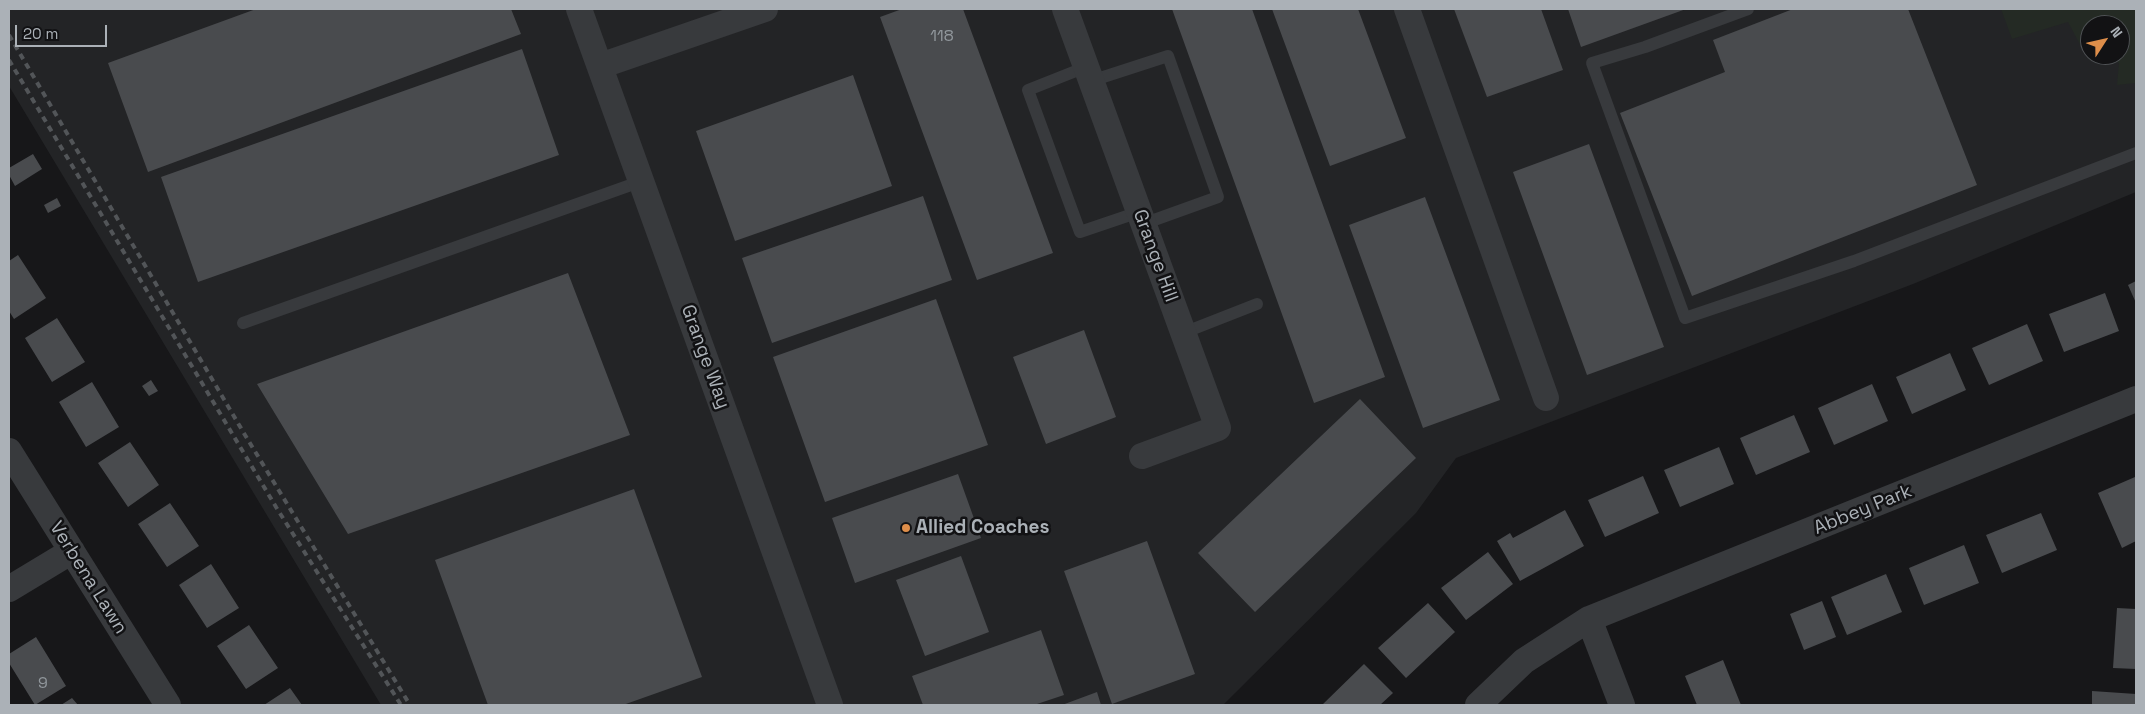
<!DOCTYPE html>
<html>
<head>
<meta charset="utf-8">
<style>
  body { margin:0 }
  #map { position:relative; width:2145px; height:714px; overflow:hidden; background:#171719; font-family:"Space Grotesk",sans-serif }
  canvas { display:block }
  .frame { position:absolute; inset:0; border:10px solid #abb1b7; pointer-events:none }
  .north { position:absolute; left:2080px; top:15px; width:50px; height:50px; box-sizing:border-box; background:#121214; border:1px solid #4f5255; border-radius:50%; rotate:55deg; font-size:14px; font-weight:700; line-height:20px; text-align:center; color:#abb1b7 }
  .north::after { content:''; display:block; margin:auto; width:18px; height:22px; background:#de8e4a; clip-path:polygon(50% 0,100% 100%,50% 72%,0 100%) }
  .scale { position:absolute; left:15px; top:25px; width:92px; height:22px; box-sizing:border-box; border:2px solid #abb1b7; border-top:0; padding-left:6px; font-size:15px; line-height:18px; white-space:nowrap; color:#abb1b7; -webkit-text-stroke:4px #121214; paint-order:stroke }
</style>
</head>
<body>
<div id="map">
<canvas width="2145" height="714"></canvas>
<div class="frame"></div>
<div class="north">N</div>
<div class="scale">20 m</div>
</div>
<script>
const ctx = document.querySelector('canvas').getContext('2d');
ctx.lineJoin = 'round';
function paint(path, color) { ctx.fillStyle = color; ctx.fill(path, 'evenodd'); }
const toPath = rows => new Path2D(rows.map(r => 'M' + r).join(''));
function strokePath(path, color, width, dash) { ctx.strokeStyle = color; ctx.lineWidth = width; ctx.lineCap = dash ? 'butt' : 'round'; ctx.setLineDash(dash || []); ctx.stroke(path); }
function drawText(font, color, halo, rows, align = 'center') {
  ctx.font = font + ' "Space Grotesk",sans-serif'; ctx.lineWidth = 5; ctx.setLineDash([]); ctx.textBaseline = 'middle'; ctx.strokeStyle = halo; ctx.fillStyle = color; for (const [text, x, y, turn = 0] of rows) {
    ctx.save(); ctx.translate(x, y); ctx.rotate((+turn || 0) * Math.PI / 180); ctx.textAlign = isNaN(turn) ? turn : align; if (halo) ctx.strokeText(text, 0, 0); ctx.fillText(text, 0, 0); ctx.restore();
  }
}
const built = toPath([
  [9,9,2136,9,2136,192,1913,284,1456,458,1416,513,1223,705,381,705,9,86],
  [2090,25,2120,25,2120,55,2090,55]
]);
const green = toPath([
  [2001,9,2136,9,2136,83,2117,85,2119,63,2105,55,2120,55,2120,25,2090,25,2090,53,2084,52,2068,22,2012,39]
]);
const building = toPath([
  [256,9,511,9,521,34,148,172,108,63],
  [902,9,963,9,1053,253,977,280,880,17],
  [1172,9,1252,9,1385,377,1314,403],
  [1272,9,1358,9,1406,138,1330,166],
  [1454,9,1541,9,1563,70,1487,97],
  [1568,9,1686,9,1581,47],
  [1793,9,1908,9,1977,185,1692,296,1620,113,1725,72,1713,40],
  [522,49,559,155,198,282,161,177],
  [853,75,892,186,735,241,696,131],
  [1589,144,1664,347,1587,375,1513,172],
  [33,154,42,169,15,186,9,175,9,168],
  [923,196,952,280,772,343,742,258],
  [1425,197,1500,400,1423,428,1349,225],
  [57,198,61,206,48,213,44,205],
  [18,255,46,298,14,319,9,311,9,261],
  [568,273,630,435,348,534,257,384],
  [2136,281,2136,303,2128,285],
  [2105,293,2119,331,2064,352,2049,314],
  [936,299,988,445,825,502,773,357],
  [57,318,85,362,52,382,25,338],
  [2027,324,2043,361,1989,385,1972,348],
  [1084,330,1116,417,1046,444,1013,357],
  [1950,353,1966,390,1912,414,1896,377],
  [151,380,158,391,149,396,142,386],
  [92,382,119,427,86,447,59,402],
  [1872,384,1888,421,1834,445,1818,408],
  [1360,399,1416,458,1255,612,1198,553],
  [1794,415,1810,452,1756,475,1740,438],
  [130,442,159,485,128,507,98,463],
  [1719,447,1734,484,1680,507,1664,470],
  [958,474,981,538,855,583,832,518],
  [1643,476,1659,513,1605,537,1588,500],
  [2135,477,2136,541,2122,548,2098,493],
  [634,489,702,677,623,705,488,705,435,560],
  [170,503,199,546,167,567,138,524],
  [1565,510,1584,546,1520,581,1497,541,1510,533,1513,538],
  [2041,513,2057,550,2002,573,1986,535],
  [1147,541,1195,674,1112,704,1064,571],
  [1964,545,1979,583,1924,605,1909,568],
  [1488,552,1513,584,1466,620,1441,588],
  [961,556,989,632,925,656,896,580],
  [211,564,239,608,207,628,179,585],
  [1886,574,1902,612,1847,635,1831,597],
  [1822,601,1836,637,1804,650,1790,614],
  [1428,603,1455,632,1406,678,1378,648],
  [2117,608,2136,609,2136,669,2113,668],
  [249,625,278,668,246,689,217,646],
  [1041,630,1064,695,1034,705,923,705,912,676],
  [36,637,66,686,35,705,9,663,9,654],
  [1723,660,1741,705,1697,705,1685,676],
  [1364,664,1393,693,1380,705,1322,705],
  [290,688,302,705,264,705],
  [2092,691,2136,694,2136,705,2092,705],
  [1097,692,1101,705,1062,705],
  [72,698,78,705,61,705]
]);
const lane = toPath([
  [1748,9,1645,47,1592,63,1685,318,1854,261,2136,153],
  [1086,67,1028,90,1080,232,1139,212],
  [1091,81,1168,56,1218,197,1143,224],
  [243,323,642,181],
  [1183,333,1257,304]
]);
const street = toPath([
  [579,9,830,705],
  [1065,9,1218,428,1142,456],
  [1407,9,1546,398],
  [600,66,765,9],
  [9,451,168,705],
  [9,589,72,551],
  [1589,619,1622,705],
  [1478,705,1524,661,1589,619,2136,399]
]);
const rail = toPath([
  [9,35,245,435,410,705],
  [9,60,276,507,401,705]
]);
const markers = [
  [906,528,5,"#de8e4a"]
];
const numberNames = [
  ["118",942,37],
  ["9",43,684]
];
const streetNames = [
  ["Grange Hill",1155,256,70],
  ["Grange Way",705,357,70],
  ["Abbey Park",1863,510,-22],
  ["Verbena Lawn",88,578,58]
];
const poiNames = [
  ["Allied Coaches",916,528]
];
paint(built, '#232426');
paint(green, '#242a24');
paint(building, '#494b4e');
strokePath(lane, '#383a3d', 12);
strokePath(street, '#383a3d', 26);
strokePath(rail, '#525558', 4, [6, 5]);
for (const [x, y, r, color] of markers) { const dot = new Path2D(); dot.arc(x, y, r, 0, 2 * Math.PI); ctx.fillStyle = color; ctx.fill(dot); strokePath(dot, '#121214', 2); }
drawText('16px', '#92989d', null, numberNames);
drawText('19px', '#abb1b7', '#121214', streetNames);
drawText('bold 19px', '#abb1b7', '#121214', poiNames, 'left');
</script>
</body>
</html>
